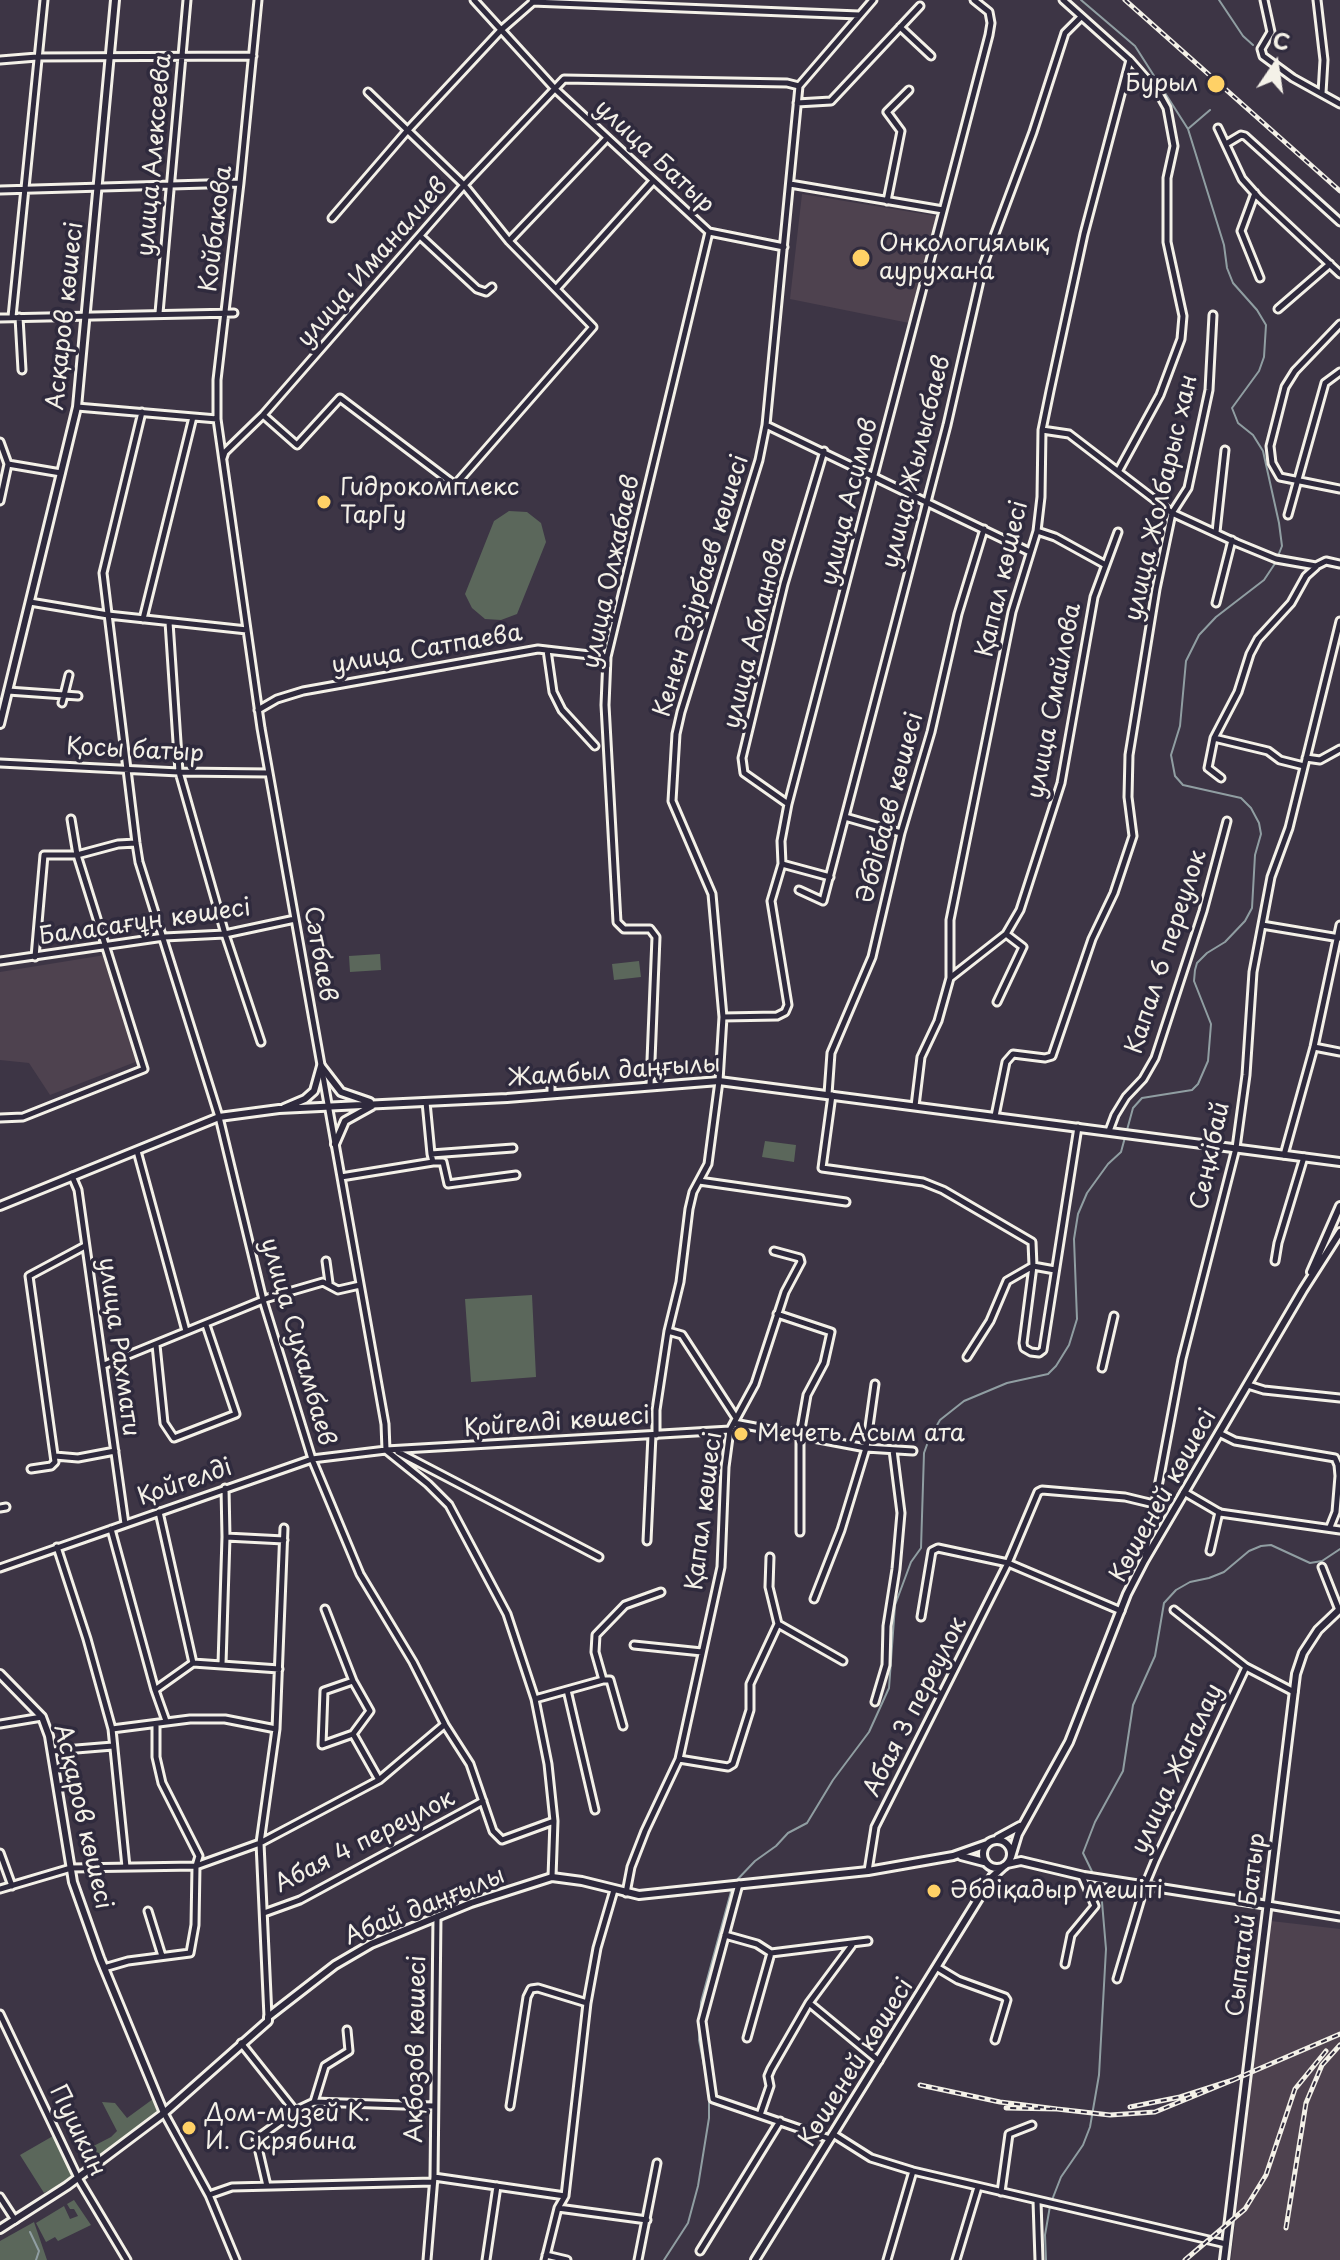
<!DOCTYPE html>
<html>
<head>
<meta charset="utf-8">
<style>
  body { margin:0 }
  #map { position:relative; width:1340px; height:2260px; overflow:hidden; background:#3d3545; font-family:"Playpen Sans",sans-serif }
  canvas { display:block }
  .north { position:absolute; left:1236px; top:24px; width:80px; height:80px; -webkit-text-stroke:6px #2f2a3d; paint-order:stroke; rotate:13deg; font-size:22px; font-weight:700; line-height:32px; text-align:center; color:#f4f1e8 }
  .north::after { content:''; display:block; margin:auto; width:28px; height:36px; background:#f4f1e8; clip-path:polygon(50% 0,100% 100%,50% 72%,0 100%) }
</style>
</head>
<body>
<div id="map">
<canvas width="1340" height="2260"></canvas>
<div class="north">С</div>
</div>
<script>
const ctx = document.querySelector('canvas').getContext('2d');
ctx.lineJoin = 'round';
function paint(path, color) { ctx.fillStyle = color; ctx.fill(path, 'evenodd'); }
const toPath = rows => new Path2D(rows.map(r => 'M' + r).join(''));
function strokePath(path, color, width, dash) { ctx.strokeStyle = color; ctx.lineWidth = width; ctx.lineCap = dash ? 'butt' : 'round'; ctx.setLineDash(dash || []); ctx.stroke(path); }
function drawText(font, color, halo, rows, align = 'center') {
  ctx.font = font + ' "Playpen Sans",sans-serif'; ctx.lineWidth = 7; ctx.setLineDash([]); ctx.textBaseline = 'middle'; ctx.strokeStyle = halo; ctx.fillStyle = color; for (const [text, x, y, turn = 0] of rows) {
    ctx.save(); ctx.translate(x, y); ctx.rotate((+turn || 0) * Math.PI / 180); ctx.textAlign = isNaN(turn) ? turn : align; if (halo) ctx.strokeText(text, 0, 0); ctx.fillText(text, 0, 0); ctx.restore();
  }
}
const built = toPath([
  [802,194,936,216,914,324,790,299],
  [105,955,138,1061,50,1095,29,1063,0,1060,0,972],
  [1271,1921,1340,1929,1340,2260,1231,2260]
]);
const green = toPath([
  [509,511,527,512,541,523,546,542,517,614,501,620,485,619,472,608,465,594,494,521],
  [380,954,381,970,350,972,349,956],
  [639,961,641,977,614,980,612,964],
  [765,1141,796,1145,794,1162,762,1157],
  [532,1295,536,1377,471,1382,465,1299],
  [153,2099,165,2116,128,2137,86,2168,80,2153,111,2137,117,2131,102,2102,115,2103,127,2118],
  [53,2136,74,2177,44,2193,20,2155],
  [74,2200,91,2225,58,2241,55,2237,46,2242,36,2223,64,2206,70,2219,78,2216,74,2209,70,2209,67,2204],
  [34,2222,47,2260,0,2260,0,2241]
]);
const stream = toPath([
  [1081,0,1135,46,1188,129,1224,245,1227,268,1233,283,1257,310,1266,325,1264,357,1259,371,1232,408,1238,423,1253,435,1263,451,1279,523,1282,546,1278,556],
  [1219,0,1243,36,1253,45],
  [1189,128,1210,110],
  [735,1882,755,1861,776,1846,788,1833,807,1823,833,1780,869,1732,889,1688,895,1605,911,1562,921,1548,924,1453,929,1439,940,1420,964,1401,1007,1383,1048,1374,1056,1366,1069,1345,1077,1319,1074,1239,1078,1214,1087,1193,1108,1164,1121,1152,1133,1108,1142,1098,1192,1090,1198,1084,1208,1061,1211,1024,1194,981,1195,970,1197,963,1207,953,1225,942,1245,921,1252,908,1255,855,1261,834,1259,823,1251,808,1241,798,1183,785,1175,776,1171,755,1180,726,1186,661,1199,635,1216,617,1264,580,1276,562],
  [1052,2200,1061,2177,1083,2145,1090,2127,1099,2075,1106,1949,1101,1890,1083,1853,1095,1822,1123,1771,1133,1705,1155,1656,1164,1603,1176,1590,1190,1582,1209,1578,1224,1572,1249,1551,1261,1546,1271,1545,1310,1563,1322,1561,1340,1549],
  [30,2232,39,2251,36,2260],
  [664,2260,688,2223,698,2186,709,2118,709,2091,699,2040,701,2002,732,1888],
  [1046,2260,1045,2235,1050,2206]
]);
const minor = toPath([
  [258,0,240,183,217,380,217,419,261,728,385,1424,386,1450],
  [474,0,555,89,709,232,784,247],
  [1063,0,1130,60,1158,92,1167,108,1174,146,1167,178,1167,242,1183,316,1181,339,1160,395,1119,470],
  [1264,0,1271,32,1261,49,1263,56,1293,78,1340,104],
  [1317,0,1324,60,1322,93],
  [532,2,859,15],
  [900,27,931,56],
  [0,60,37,57,253,56],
  [797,103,831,101,920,6],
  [1218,128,1242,179,1258,197,1340,274],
  [1226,144,1241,135,1245,136,1340,222],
  [790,184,943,210],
  [0,190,240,183],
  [1255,193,1241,231,1260,278],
  [887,201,901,131,887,112,909,90],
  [332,218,407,131,501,30,533,2],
  [420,236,477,289,486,292,492,287],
  [509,241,607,138],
  [556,289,653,181],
  [1278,309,1330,264],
  [159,313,187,0],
  [12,317,44,0],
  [19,317,22,370],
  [0,318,234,313],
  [1340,324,1295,371,1285,387,1270,446,1272,463,1280,477,1340,489],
  [77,407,217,419],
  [142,412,103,573,136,843,139,862,219,1117,263,1300,312,1459,360,1574,413,1662,445,1725,470,1764,493,1831,502,1840,554,1821],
  [263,415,297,445,340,398,455,485,593,327,509,241,464,185,368,92],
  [766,425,1030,552],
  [1042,430,1069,434,1172,513,1237,543,1276,559,1316,566,1326,561,1340,564],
  [0,442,8,464,61,473],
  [223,458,225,452,263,415,464,185,564,79,787,83,799,86],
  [0,501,8,464],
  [1288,515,1325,383,1340,372],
  [1037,531,1055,537,1104,564],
  [1216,532,1225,450],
  [30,602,108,615,247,630],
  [1216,603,1232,540],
  [143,619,193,417],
  [169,622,179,772,225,934,261,1042],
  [547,650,553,692,562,710,595,746],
  [8,691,78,696],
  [62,703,69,675],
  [258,710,277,699,303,691,538,649,607,657],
  [1214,738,1268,751,1280,760,1304,766],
  [1306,758,1320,760,1340,749],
  [0,763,179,772,269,773],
  [1221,778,1208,768,1214,738,1238,692,1250,654,1258,639,1291,603,1306,576,1316,567],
  [788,804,744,773,742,758,784,584,824,451],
  [845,817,901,833],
  [782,864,830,877],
  [799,890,823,901,947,425,984,263,1033,132,1065,33,1081,17],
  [1262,925,1340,938],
  [35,957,44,855,77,855,118,844,136,843],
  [0,961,164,937,225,934,295,919],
  [950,978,1006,934,1020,910,1061,783,1094,597,1118,532],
  [997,1002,1023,947,1006,934],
  [723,1017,777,1016,785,1012,788,1005,771,901,782,864,781,841,788,804,989,35,991,23,989,12,974,0],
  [1314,1047,1340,1052],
  [650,1085,656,937,650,929,624,929,617,922,605,705,607,657,709,232],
  [551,1093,551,1075],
  [828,1094,831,1053,872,957,901,833,931,732,958,614,984,529],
  [832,1095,822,1168,923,1182,943,1190,1032,1242,1033,1266,1023,1343,1024,1348,1031,1352,1039,1353,1043,1350,1078,1127],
  [426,1102,431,1154,433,1162,443,1162,448,1184,516,1175],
  [915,1106,921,1057,938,1021,950,978,950,920,1012,612,1037,531,1041,497,1042,430,1050,391,1084,234,1130,60],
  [995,1116,1006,1062,1013,1054,1045,1058,1052,1056,1092,939,1114,893,1133,836,1128,797,1129,755,1156,589,1172,513,1188,488,1209,390,1213,315],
  [0,1118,23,1117,144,1069,77,855,71,819],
  [1109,1131,1115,1115,1126,1097,1143,1079,1155,1058,1203,911,1227,821],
  [137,1151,186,1331],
  [431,1154,513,1148],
  [1284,1155,1314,1047,1340,925],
  [72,1176,78,1190,125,1524],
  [341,1177,433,1162],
  [699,1181,846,1202],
  [326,1261,329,1283],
  [1275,1261,1278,1243,1304,1157],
  [777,1314,831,1332,824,1363,807,1395,800,1435,800,1532],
  [668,1331,682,1335,736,1418],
  [156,1345,164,1423,174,1438,236,1414,206,1325],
  [967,1357,990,1321,1007,1281,1033,1266,1055,1270],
  [104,1365,268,1298,323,1282,338,1290,360,1285],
  [1102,1368,1114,1316],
  [1248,1385,1264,1390,1340,1398],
  [734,1423,866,1448,913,1451],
  [1219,1433,1235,1441,1335,1458,1338,1465,1339,1476,1336,1512,1330,1527],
  [656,1435,656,1410,668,1331,680,1282,689,1209,693,1192,708,1164,719,1081,723,1017,712,894,672,801,676,734,681,712,759,460,766,425,799,86,873,0],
  [387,1451,428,1484,449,1505,507,1614,535,1699,548,1764,554,1821,552,1877],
  [398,1452,599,1557],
  [55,1456,78,1458,115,1451],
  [31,1469,51,1466,55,1462,29,1276,85,1246],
  [225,1488,226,1537,284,1540],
  [1184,1492,1220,1513,1340,1530],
  [0,1508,6,1507],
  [159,1512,193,1663],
  [111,1529,155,1690],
  [647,1541,652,1435],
  [57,1547,87,1639,112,1729,126,1867],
  [1210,1551,1219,1512],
  [1145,1556,1182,1359,1236,1148,1246,1075,1253,972,1271,877,1289,828,1340,621],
  [1322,1567,1339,1610],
  [0,1568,312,1459,386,1450,730,1430],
  [814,1599,841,1530,866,1448,875,1384],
  [325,1609,353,1681,370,1711,353,1734,379,1780],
  [1174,1610,1246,1667,1294,1692],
  [921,1617,932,1551,938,1548,1008,1563,1121,1611],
  [778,1624,843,1661],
  [634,1645,702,1652],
  [222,1664,226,1537],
  [603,1680,610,1680,623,1726],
  [353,1681,324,1691,322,1745,353,1734],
  [567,1690,595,1810],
  [535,1699,603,1680,595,1652,596,1635,625,1605,661,1592],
  [875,1702,886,1665,887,1626,896,1569,901,1513,893,1450],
  [166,1721,155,1690,193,1663,279,1669],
  [0,1724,42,1717],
  [112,1729,190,1719,225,1719,276,1729],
  [52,1751,113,1746],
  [679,1759,728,1767,733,1764,750,1710,750,1684,778,1624,769,1587,770,1557],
  [0,1853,12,1886],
  [868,1871,875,1827,1008,1563,1038,1492,1042,1490,1125,1497,1154,1504],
  [739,1884,702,2021,713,2099,830,2139],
  [0,1889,71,1868,196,1866,260,1843,379,1780,444,1725],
  [626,1893,631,1867,645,1831,679,1759,721,1567,725,1467,730,1430,755,1384,785,1292,801,1262,800,1258,774,1251],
  [1268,1905,1340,1917],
  [148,1911,162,1956],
  [264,1913,300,1900,483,1801],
  [725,1935,757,1944,771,1953,868,1941],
  [1065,1964,1071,1935,1095,1906,1082,1876],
  [104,1968,128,1961,190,1953,195,1925,196,1866,199,1856,162,1783,156,1757,156,1724],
  [938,1968,958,1980,1005,1997,1007,2000,995,2040],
  [1117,1979,1145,1885,1155,1861,1246,1667],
  [809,2003,879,2061],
  [0,2014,78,2178,127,2260],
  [268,2017,260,1843,276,1729,284,1528],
  [747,2038,771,1953],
  [241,2043,295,2111],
  [314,2102,325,2066,349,2051,347,2030],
  [510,2106,527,1997,531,1989,538,1988,587,2003],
  [164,2113,209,2195,236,2260],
  [760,2115,770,2086,768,2076,771,2069,809,2003,852,1945],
  [833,2134,871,2158,913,2171,1226,2244],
  [434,2177,565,2196],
  [267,2186,256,2139,295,2111,314,2102,433,2106],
  [1001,2192,1009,2134,1032,2125],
  [209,2195,232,2187,433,2182],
  [0,2197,15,2220],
  [1037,2201,1039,2260],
  [558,2208,647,2220],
  [700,2251,780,2121],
  [546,2255,567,2260],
  [427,2260,434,2177,437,1917],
  [486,2260,497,2186],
  [545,2260,558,2208,565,2196,587,2003,597,1948,614,1890],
  [638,2260,657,2163],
  [887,2260,913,2171],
  [956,2260,978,2187]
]);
const major = toPath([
  [0,724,77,407,115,0],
  [284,1108,305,1099,314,1091,321,1066,341,1092,370,1102],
  [335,1144,345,1121,372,1106],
  [0,1206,219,1117,279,1109,507,1098,719,1081,1340,1162],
  [1311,1272,1340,1206],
  [0,1674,42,1717,49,1736,73,1882,100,1958,164,2113],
  [998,1838,1020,1826],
  '983 1854a14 14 0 1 1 28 0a14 14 0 1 1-28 0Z',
  [961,1856,984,1862],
  [1011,1857,1018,1834,1069,1742,1127,1594,1144,1561,1303,1290,1340,1232],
  [1007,1864,1021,1861,1084,1876,1268,1905],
  [0,2229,67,2186,164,2113,268,2021,268,2017,335,1965,371,1944,471,1903,552,1877,582,1881,639,1895,868,1871,953,1856,987,1844],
  [755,2260,992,1877,1004,1866],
  [1224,2260,1296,1674,1303,1653,1318,1630,1340,1609]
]);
const rail = toPath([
  [1125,0,1340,191],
  [1233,2080,1340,2034],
  [920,2085,1000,2102,1057,2109,1006,2108],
  [1057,2109,1110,2115,1155,2112,1233,2080,1180,2097,1130,2107],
  [1286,2228,1306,2103,1322,2065,1340,2045],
  [1185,2260,1245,2209,1266,2175,1295,2089,1326,2051]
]);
const markers = [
  [1216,84,10,"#ffd166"],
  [861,258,10,"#ffd166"],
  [324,502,8,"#ffd166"],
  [741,1434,8,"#ffd166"],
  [934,1891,8,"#ffd166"],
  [189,2128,8,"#ffd166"]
];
const poiNames = [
  ["Бурыл",1198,84,"right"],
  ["Онкологиялық",879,244],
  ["аурухана",879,272],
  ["Гидрокомплекс",340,488],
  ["ТарГу",340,516],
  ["Мечеть Асым ата",757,1434],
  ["Әбдіқадыр мешіті",950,1891],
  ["Дом-музей К.",205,2114],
  ["И. Скрябина",205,2142]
];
const streetNames = [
  ["улица Алексеева",155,155,-85],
  ["улица Батыр",654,157,43],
  ["Койбакова",217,229,-83],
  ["улица Иманалиев",373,263,-49],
  ["Асқаров көшесі",66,316,-84],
  ["улица Жылысбаев",917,462,-76],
  ["улица Жолбарыс хан",1162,498,-77],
  ["улица Асимов",850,502,-76],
  ["улица Олжабаев",612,572,-78],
  ["Қапал көшесі",1003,579,-77],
  ["Кенен Әзірбаев көшесі",702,586,-73],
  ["улица Абланова",756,633,-76],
  ["улица Сатпаева",427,650,-10],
  ["улица Смайлова",1055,701,-79],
  ["Қосы батыр",135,751,3],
  ["Әбдібаев көшесі",891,808,-75],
  ["Баласағұн көшесі",145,923,-8],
  ["Капал 6 переулок",1167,952,-72],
  ["Сәтбаев",319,954,80],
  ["Жамбыл даңғылы",614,1072,-4],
  ["Сеңкібай",1211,1156,-78],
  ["улица Сухамбаев",297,1342,74],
  ["улица Рахмати",118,1347,82],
  ["Қойгелді көшесі",557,1423,-4],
  ["Қойгелді",185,1483,-19],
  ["Көшеней көшесі",1164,1496,-61],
  ["Қапал көшесі",705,1511,-83],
  ["Абая 3 переулок",916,1707,-63],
  ["улица Жагалау",1178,1769,-65],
  ["Асқаров көшесі",82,1817,77],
  ["Абая 4 переулок",365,1842,-27],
  ["Абай даңғылы",425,1907,-22],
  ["Сыпатай Батыр",1247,1925,-83],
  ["Ақбозов көшесі",417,2049,-89],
  ["Көшеней көшесі",857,2063,-58],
  ["Пушкин",77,2131,64]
];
paint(built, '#4e424f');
paint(green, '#5b675b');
strokePath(stream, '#909ea2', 2);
strokePath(minor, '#f4f1e8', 11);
strokePath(major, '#f4f1e8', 12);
strokePath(minor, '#2f2a3d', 5);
strokePath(major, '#2f2a3d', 6);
strokePath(rail, '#f4f1e8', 5);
strokePath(rail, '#2f2a3d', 2, [6]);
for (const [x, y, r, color] of markers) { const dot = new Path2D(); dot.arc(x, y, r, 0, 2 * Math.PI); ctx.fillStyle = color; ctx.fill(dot); strokePath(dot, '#2f2a3d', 3); }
drawText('24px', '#f4f1e8', '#2f2a3d', poiNames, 'left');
drawText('24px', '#f4f1e8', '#2f2a3d', streetNames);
</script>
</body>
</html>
